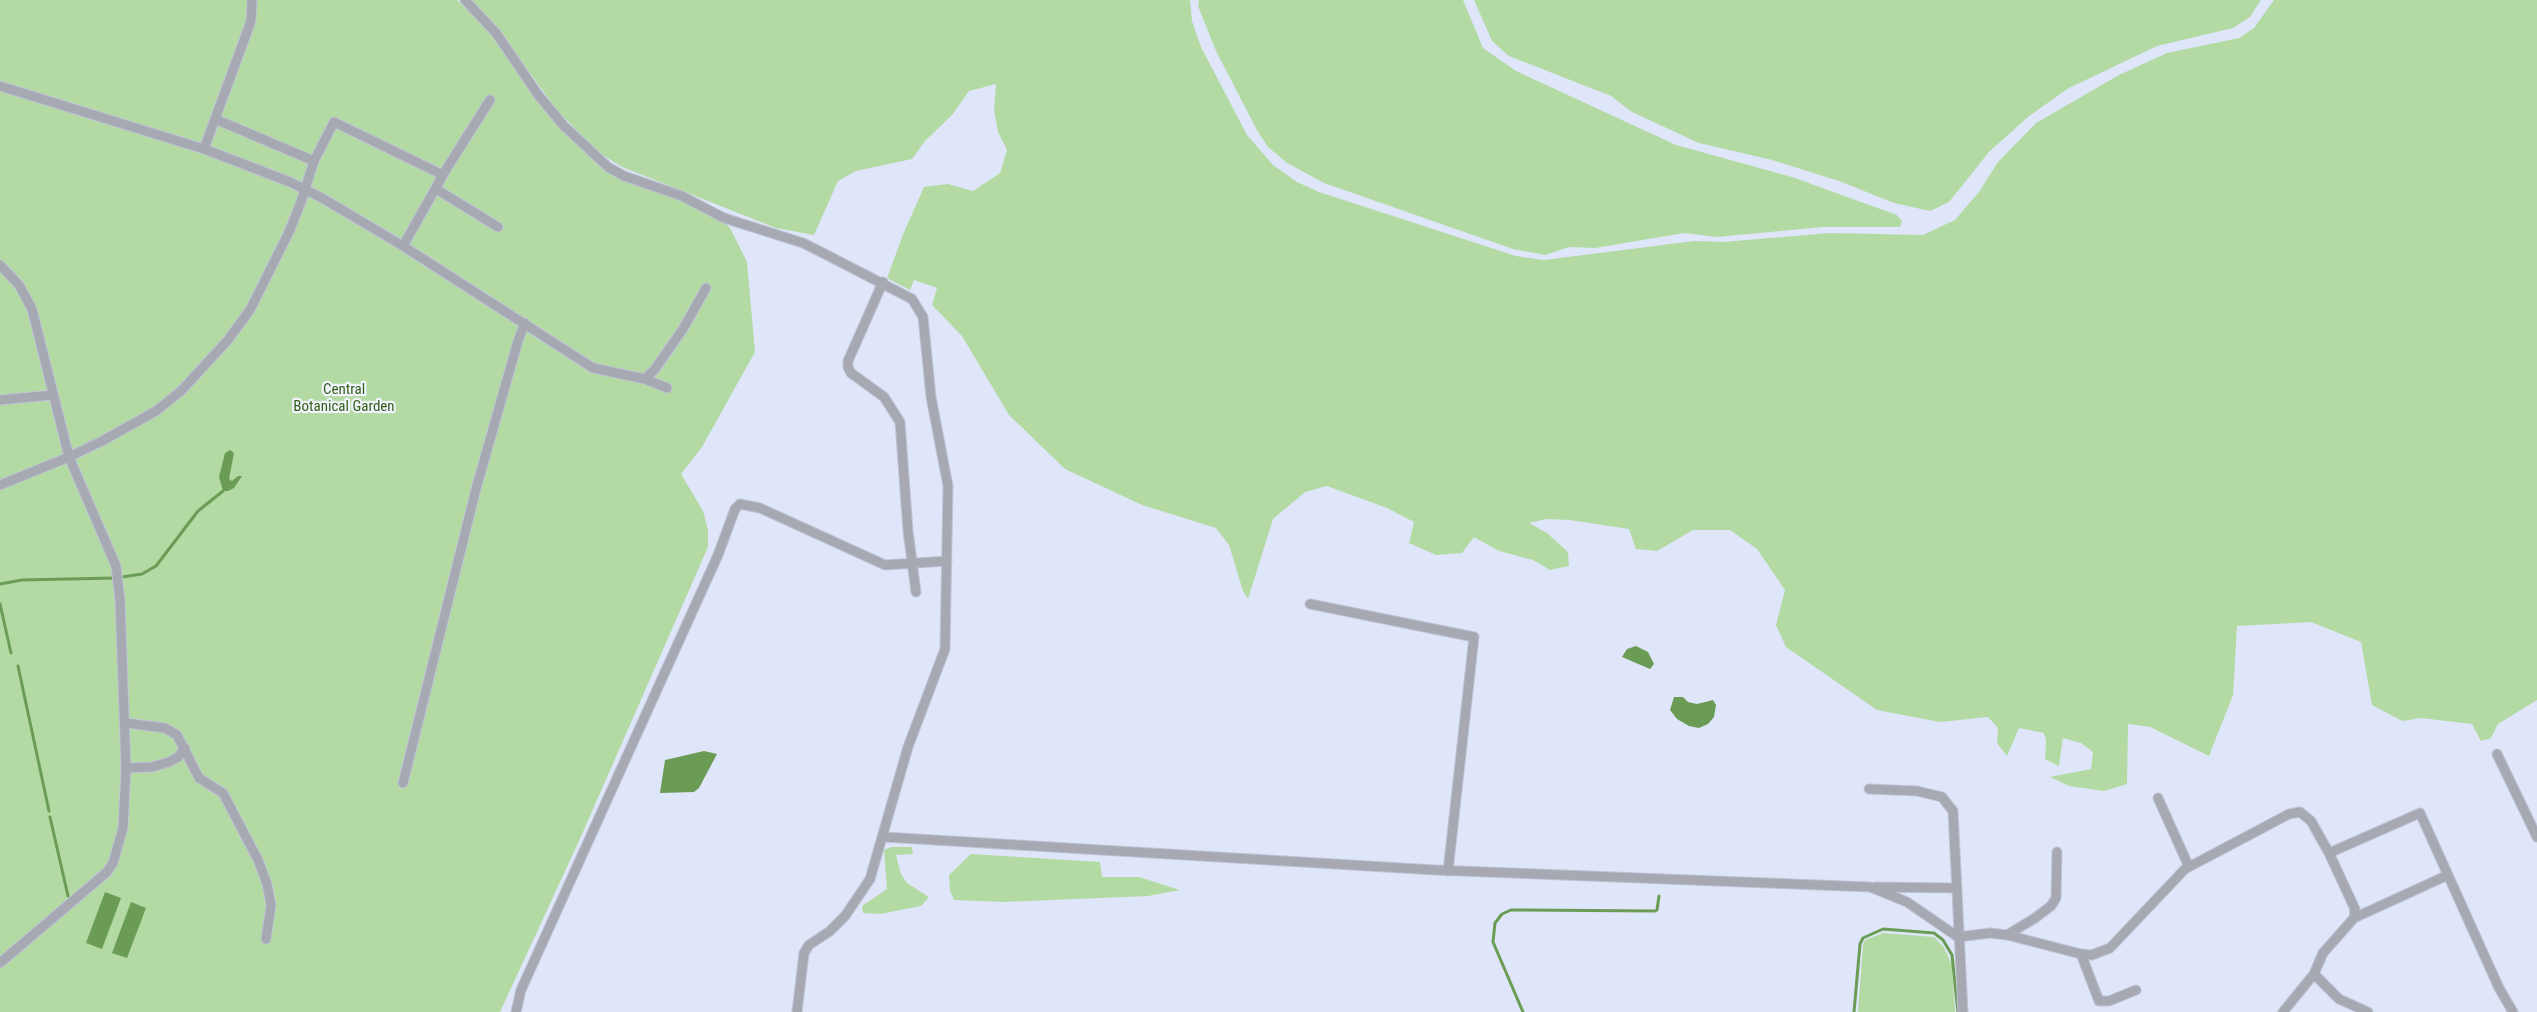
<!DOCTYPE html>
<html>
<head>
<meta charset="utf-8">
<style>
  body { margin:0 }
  canvas { display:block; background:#dfe6fa }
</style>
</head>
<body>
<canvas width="2537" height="1012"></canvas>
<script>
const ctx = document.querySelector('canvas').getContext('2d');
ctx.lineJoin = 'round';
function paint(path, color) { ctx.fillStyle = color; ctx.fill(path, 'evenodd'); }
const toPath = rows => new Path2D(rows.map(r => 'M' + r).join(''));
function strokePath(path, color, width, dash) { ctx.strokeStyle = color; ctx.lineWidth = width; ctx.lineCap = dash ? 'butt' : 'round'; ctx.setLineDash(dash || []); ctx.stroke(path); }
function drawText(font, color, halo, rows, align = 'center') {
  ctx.font = font + ' "Roboto Condensed",sans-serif'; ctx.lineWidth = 4.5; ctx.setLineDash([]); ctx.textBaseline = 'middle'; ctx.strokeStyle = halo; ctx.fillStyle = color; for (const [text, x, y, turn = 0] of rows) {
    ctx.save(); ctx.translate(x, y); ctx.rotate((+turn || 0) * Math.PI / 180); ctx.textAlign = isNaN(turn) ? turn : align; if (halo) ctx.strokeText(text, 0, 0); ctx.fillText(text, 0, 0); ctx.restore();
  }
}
const green = toPath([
  [0,0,457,0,492,33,548,114,587,154,604,169,677,198,719,218,730,228,747,262,755,352,702,447,681,474,703,511,708,530,708,547,579,841,500,1012,0,1012],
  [472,0,1190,0,1192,21,1201,47,1247,135,1273,165,1297,182,1319,192,1516,256,1544,260,1694,241,1723,242,1830,233,1923,235,1955,220,1979,192,1998,162,2036,123,2119,75,2167,53,2239,38,2254,28,2274,0,2537,0,2537,700,2498,724,2491,738,2481,741,2472,724,2421,718,2402,721,2372,705,2361,642,2311,622,2237,626,2233,695,2209,756,2150,727,2128,724,2127,784,2104,791,2069,786,2050,777,2091,769,2093,752,2081,743,2063,738,2059,766,2045,759,2046,740,2044,733,2019,728,2007,756,1997,743,1998,728,1988,717,1940,722,1877,710,1786,647,1776,625,1785,590,1757,549,1730,530,1693,530,1657,551,1636,549,1629,529,1570,520,1546,519,1529,523,1547,533,1568,552,1569,566,1550,570,1533,560,1499,551,1474,537,1462,553,1436,555,1409,543,1414,522,1387,508,1327,486,1305,492,1273,519,1248,599,1243,591,1229,545,1216,528,1142,505,1065,469,1009,415,962,336,932,305,937,288,914,280,910,290,887,278,904,232,924,187,948,184,973,191,1000,173,1007,150,998,132,994,110,996,84,969,91,952,115,925,141,912,159,856,171,838,181,814,235,776,228,622,167,596,151,557,110,503,36],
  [1199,0,1463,0,1483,48,1516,71,1676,145,1792,177,1897,215,1902,221,1900,227,1823,227,1717,237,1684,233,1595,248,1569,247,1545,255,1513,249,1324,183,1287,163,1268,147,1258,132,1216,51,1198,6],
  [1474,0,2261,0,2250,17,2233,28,2157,46,2067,89,2028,117,1989,152,1949,202,1930,211,1894,203,1839,181,1772,160,1699,143,1632,112,1611,96,1509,56,1492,41],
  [891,847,912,847,913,854,896,855,901,874,907,883,929,897,921,906,880,914,863,913,862,906,887,889,884,850],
  [971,854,1100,862,1102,877,1139,877,1180,890,1148,896,1004,902,954,900,950,891,949,875],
  [1883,933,1934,937,1943,946,1952,965,1955,1012,1858,1012,1863,945,1865,940]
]);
const water = toPath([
  [230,450,234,453,229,479,232,481,238,476,242,476,234,488,228,491,223,491,219,477,225,453],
  [1636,646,1648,652,1654,664,1650,669,1622,657,1627,649],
  [1674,697,1683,697,1688,702,1697,704,1713,700,1716,705,1714,717,1708,724,1699,728,1689,726,1677,719,1670,710],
  [704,751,717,754,699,788,694,792,660,793,665,760],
  [105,892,121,898,102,949,86,943],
  [131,902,146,908,127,958,112,953]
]);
const stream = toPath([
  [122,577,142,574,156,566,198,511,223,491],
  [0,584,22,580,114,578],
  [0,604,11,653],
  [18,666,49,811],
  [50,817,68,896],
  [1523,1012,1493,942,1495,923,1502,914,1511,910,1522,910,1655,911,1657,910,1659,896],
  [1854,1012,1860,944,1863,938,1883,929,1934,933,1943,940,1952,955,1958,1012]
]);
const street = toPath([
  [465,0,496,33,539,96,564,126,608,167,624,176,682,196,724,218,803,243,823,253,912,299,923,317,931,397,948,486,945,649,908,747,870,879,845,916,830,931,809,945,804,953,797,1012],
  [0,86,204,149,290,182,322,198,403,246,593,368,645,379,667,388],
  [215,119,314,161],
  [204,149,251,21,252,0],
  [436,189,498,227],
  [403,246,447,168,490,100],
  [0,265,19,285,32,309,69,457,116,566,120,600,126,768,123,828,113,863,107,872,0,963],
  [883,282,848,361,848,367,851,373,884,397,900,422,908,531,916,592],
  [645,379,655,369,683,329,706,288],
  [0,400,52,395],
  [0,485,69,457,104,440,156,411,181,391,227,341,250,310,289,232,301,202,314,161,334,122,443,175],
  [1310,604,1474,637,1448,871],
  [126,723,165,728,177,735,199,778,223,793,258,860,267,884,271,905,266,939],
  [2497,754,2537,837],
  [126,768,152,767,169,762,178,757,185,748],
  [403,783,476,489,518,341,525,323],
  [1869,789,1917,791,1942,797,1953,811,1963,1012],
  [2158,798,2189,867],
  [884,837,1435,870,1870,887,1907,902,1958,937,1990,933,2007,935,2081,954,2092,955,2110,948,2185,869,2289,814,2300,812,2311,821,2329,853,2355,909,2354,918,2323,953,2314,974,2283,1012],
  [2329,853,2420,813,2499,988,2513,1012],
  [1875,887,1957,888],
  [2354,918,2448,875],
  [2007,935,2035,918,2051,906,2056,898,2057,852],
  [2081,954,2099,1001,2109,1001,2136,990],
  [2314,974,2339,999,2368,1012],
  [516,1012,521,990,718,555,735,509,740,504,760,508,885,565,947,561]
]);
const parkNames = [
  ["Central",344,390],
  ["Botanical Garden",344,407]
];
paint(green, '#b3daa3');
paint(water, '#6b9c55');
strokePath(stream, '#6b9c55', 3);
strokePath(street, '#bec4d6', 11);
strokePath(street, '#a6a9b1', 9);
drawText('15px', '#305f16', '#f1f4fc', parkNames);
</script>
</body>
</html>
